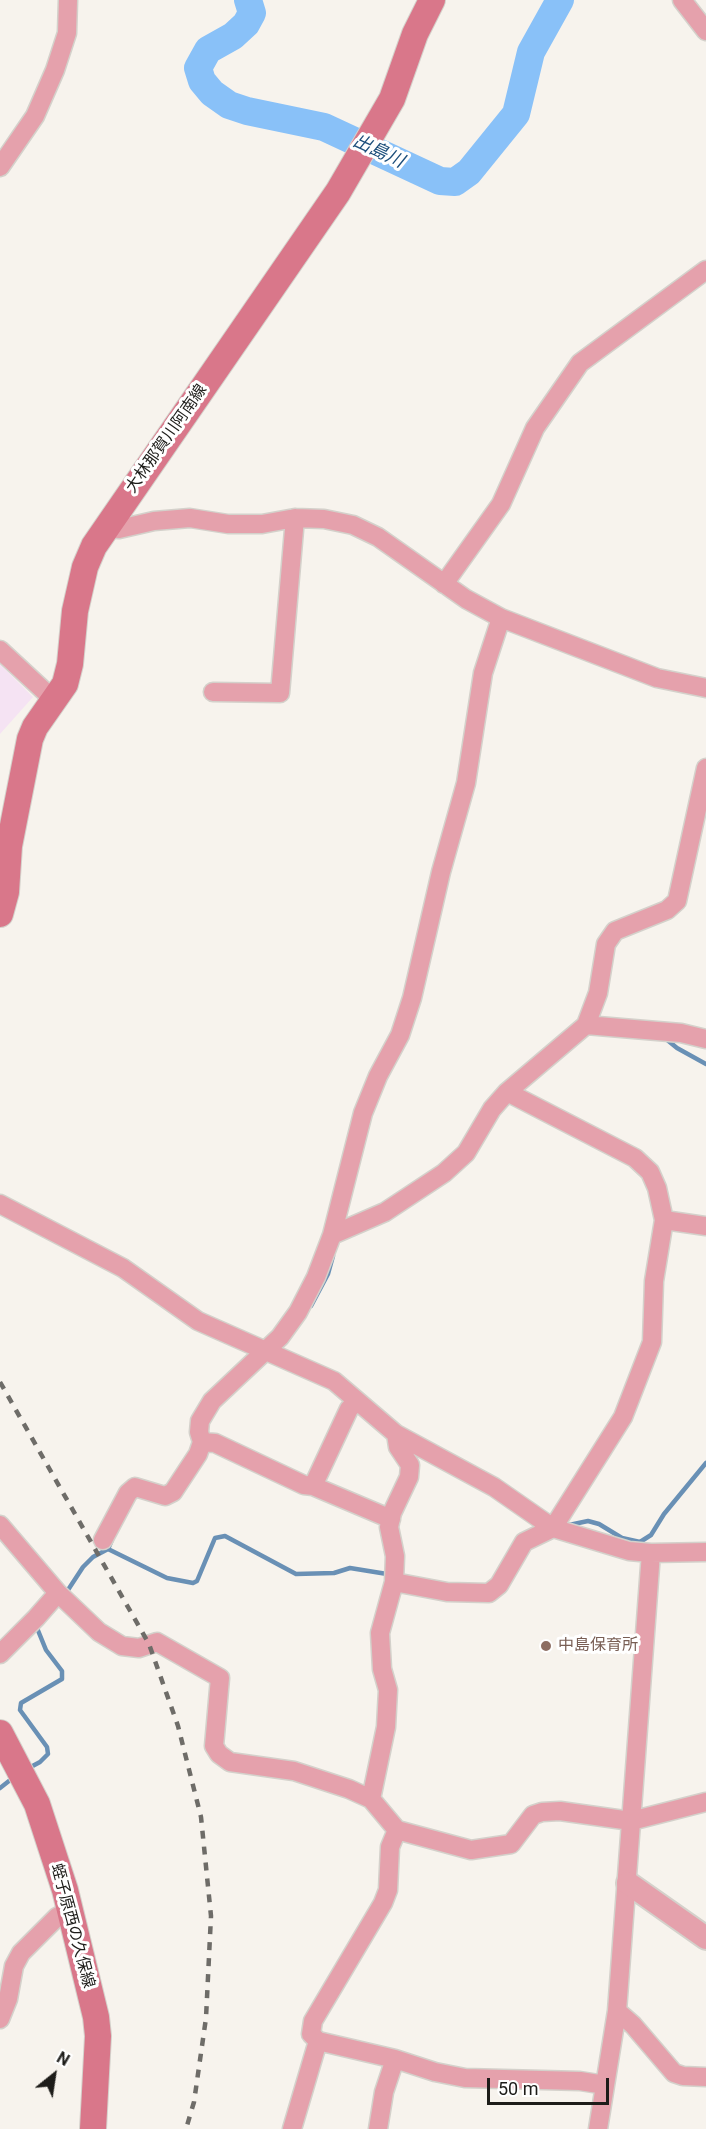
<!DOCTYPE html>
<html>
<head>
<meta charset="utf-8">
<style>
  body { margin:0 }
  #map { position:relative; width:706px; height:2129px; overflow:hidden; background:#f7f3ed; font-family:Roboto,sans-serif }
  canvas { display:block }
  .north { position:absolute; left:24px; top:2045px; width:60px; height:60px; -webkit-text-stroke:4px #fff; paint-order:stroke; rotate:30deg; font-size:16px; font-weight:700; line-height:24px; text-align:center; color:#1d1c19 }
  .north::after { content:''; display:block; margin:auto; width:21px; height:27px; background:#1d1c19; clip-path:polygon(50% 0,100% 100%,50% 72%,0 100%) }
  .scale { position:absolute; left:487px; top:2078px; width:122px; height:27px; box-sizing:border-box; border:3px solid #1d1c19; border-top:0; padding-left:8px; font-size:18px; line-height:21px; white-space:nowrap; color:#1d1c19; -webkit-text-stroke:4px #fff; paint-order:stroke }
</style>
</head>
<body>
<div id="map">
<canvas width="706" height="2129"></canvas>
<div class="north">N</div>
<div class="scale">50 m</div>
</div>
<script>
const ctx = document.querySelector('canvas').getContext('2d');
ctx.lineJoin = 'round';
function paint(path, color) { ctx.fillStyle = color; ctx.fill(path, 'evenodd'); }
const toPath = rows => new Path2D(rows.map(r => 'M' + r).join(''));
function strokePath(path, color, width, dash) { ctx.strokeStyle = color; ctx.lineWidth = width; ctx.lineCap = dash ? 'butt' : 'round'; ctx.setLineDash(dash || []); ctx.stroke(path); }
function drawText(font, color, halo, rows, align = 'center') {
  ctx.font = font + ' Roboto,"Noto Sans JP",sans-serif'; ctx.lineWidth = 6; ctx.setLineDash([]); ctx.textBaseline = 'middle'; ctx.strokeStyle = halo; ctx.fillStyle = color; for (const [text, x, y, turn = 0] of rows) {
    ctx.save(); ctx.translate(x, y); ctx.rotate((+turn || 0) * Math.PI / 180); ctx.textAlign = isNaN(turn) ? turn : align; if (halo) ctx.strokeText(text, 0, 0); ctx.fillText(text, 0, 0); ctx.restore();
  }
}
const education = toPath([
  [0,664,33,697,0,734]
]);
const stream = toPath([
  [666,1039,677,1048,706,1064],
  [311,1306,328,1274,333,1256],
  [569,1525,588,1521,599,1524,622,1538,640,1542,651,1535,664,1514,706,1463],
  [108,1549,167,1578,193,1583,197,1581,215,1538,225,1536,296,1574,334,1573,350,1568,387,1574],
  [66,1593,83,1567,93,1557,108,1549,111,1542],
  [27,1769,40,1762,48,1754,47,1747,20,1710,21,1703,62,1679,62,1671,46,1650,37,1628,40,1625],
  [0,1788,14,1777]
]);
const river = toPath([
  [248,0,252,13,246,24,233,36,208,50,198,68,202,81,212,93,229,105,247,111,324,127,440,181,455,182,469,172,516,114,531,52,560,0]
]);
const minor = toPath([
  [682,0,706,31],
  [0,167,35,116,55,70,67,33,68,0],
  [105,528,119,529,154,521,190,518,228,524,262,524,295,518,324,519,353,525,378,537,466,599,501,618,657,678,706,688],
  [444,584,501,504,535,428,580,363,706,270],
  [0,650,55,701],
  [213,692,280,693,295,518],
  [586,1025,681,1033,706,1039],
  [0,1204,123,1268,198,1321,334,1381,396,1434,494,1487,553,1528,629,1551,651,1553,706,1552],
  [664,1220,706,1226],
  [332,1235,385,1212,444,1173,466,1153,492,1109,507,1092,586,1025,598,993,606,944,615,931,667,910,677,901,706,768],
  [357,1401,349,1409,313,1486,391,1519],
  [202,1442,215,1443,304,1485,313,1486],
  [0,1525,58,1593],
  [103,1540,128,1493,135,1487,165,1496,173,1492,198,1454,202,1442,199,1432,200,1421,212,1401,280,1337,298,1312,316,1277,332,1235,363,1113,378,1076,400,1035,412,998,441,872,466,783,483,673,501,618],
  [394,1582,447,1592,489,1593,499,1585,524,1542,553,1528,623,1417,652,1342,654,1281,664,1220,657,1188,650,1172,635,1158,507,1092],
  [0,1654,36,1618,58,1593,99,1632,122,1646,139,1648,157,1642,220,1678,214,1746,219,1754,230,1762,294,1771,349,1789,371,1799,397,1830,471,1850,511,1844,533,1815,542,1812,560,1811,631,1821,706,1802],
  [371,1799,386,1727,388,1690,382,1669,380,1633,394,1582,395,1556,389,1527,392,1513,409,1477,410,1465,398,1447,396,1434],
  [397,1830,390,1847,388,1890,383,1903,313,2021,311,2034,318,2041,395,2059,435,2072,465,2078,580,2081,605,2085],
  [617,2011,633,2025,674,2073,683,2076,706,2077],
  [0,2019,8,1999,14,1966,21,1953,57,1917,70,1910],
  [292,2129,318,2041],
  [378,2129,384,2092,395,2059],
  [598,2129,617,2011,651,1553]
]);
const tertiary = toPath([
  [628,1883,706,1938]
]);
const secondary = toPath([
  [0,914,6,892,9,846,30,739,35,727,65,684,70,664,75,611,85,567,94,546,338,192,392,99,415,34,432,0],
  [0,1733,37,1804,65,1890,96,2017,98,2036,93,2129]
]);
const rail = toPath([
  [0,1382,149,1644,178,1726,201,1817,211,1916,206,2018,194,2102,186,2129]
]);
const markers = [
  [546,1646,6,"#8d6e63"]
];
const streetNames = [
  ["大林那賀川阿南線",167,439,-55],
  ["蛭子原西の久保線",72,1926,75]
];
const educationNames = [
  ["中島保育所",558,1646]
];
const waterNames = [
  ["出島川",378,152,25]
];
paint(education, '#f5e3f3');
strokePath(stream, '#6990b5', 4.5);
strokePath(river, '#89c1f8', 28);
strokePath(minor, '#d4d1cb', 21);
strokePath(tertiary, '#d4d1cb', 26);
strokePath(secondary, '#d4d1cb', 28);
strokePath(minor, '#e5a1ac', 18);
strokePath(tertiary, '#e5a1ac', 22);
strokePath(secondary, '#d9778a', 26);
strokePath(rail, '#6e6c68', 4.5, [8, 8]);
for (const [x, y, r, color] of markers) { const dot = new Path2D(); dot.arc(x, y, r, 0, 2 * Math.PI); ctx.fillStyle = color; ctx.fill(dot); strokePath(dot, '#fff', 2); }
drawText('16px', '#1d1c19', '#fff', streetNames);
drawText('16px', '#785e54', '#fff', educationNames, 'left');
drawText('italic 18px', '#1c4e7b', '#fff', waterNames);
</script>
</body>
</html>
